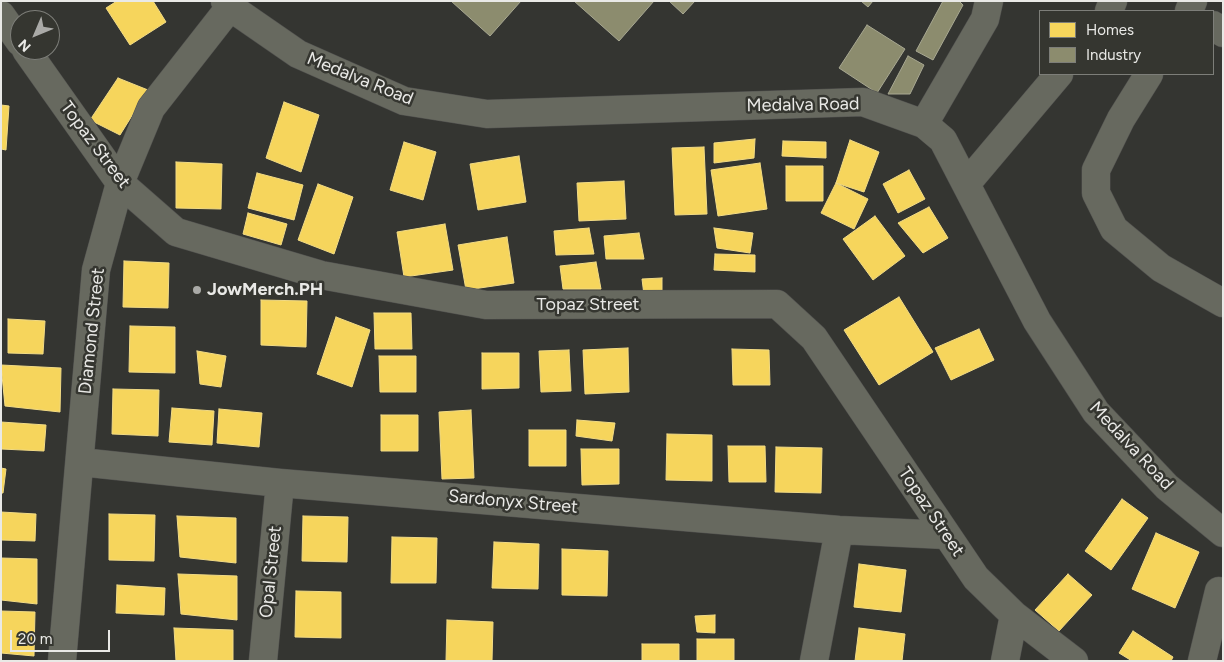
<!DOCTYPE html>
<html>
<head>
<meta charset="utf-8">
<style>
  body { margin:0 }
  #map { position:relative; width:1224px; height:662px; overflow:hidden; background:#343531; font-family:Figtree,sans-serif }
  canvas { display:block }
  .frame { position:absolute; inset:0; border:2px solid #e9e9e6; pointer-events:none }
  .legend { position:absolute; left:1039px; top:10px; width:175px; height:65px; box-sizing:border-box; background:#353630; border:1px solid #7d7e79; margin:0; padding:6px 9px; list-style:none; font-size:15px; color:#e9e9e6 }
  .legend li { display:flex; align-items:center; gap:10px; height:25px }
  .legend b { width:25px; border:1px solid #7d7e79 }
  .north { position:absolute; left:10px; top:10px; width:50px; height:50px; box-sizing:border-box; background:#353630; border:1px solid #7d7e79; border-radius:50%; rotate:225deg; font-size:14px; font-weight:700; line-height:20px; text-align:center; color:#e9e9e6 }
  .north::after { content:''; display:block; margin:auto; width:18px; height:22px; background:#aaaaa7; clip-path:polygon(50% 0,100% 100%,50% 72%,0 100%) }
  .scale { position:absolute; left:10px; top:630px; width:100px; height:22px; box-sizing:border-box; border:2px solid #e9e9e6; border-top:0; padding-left:6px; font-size:15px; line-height:18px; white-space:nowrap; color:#e9e9e6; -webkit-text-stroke:4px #353630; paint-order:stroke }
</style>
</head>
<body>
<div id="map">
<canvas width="1224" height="662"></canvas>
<div class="frame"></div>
<ul class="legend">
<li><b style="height:14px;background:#f6d55c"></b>Homes</li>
<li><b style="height:14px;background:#8c8c6e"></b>Industry</li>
</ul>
<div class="north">N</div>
<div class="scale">20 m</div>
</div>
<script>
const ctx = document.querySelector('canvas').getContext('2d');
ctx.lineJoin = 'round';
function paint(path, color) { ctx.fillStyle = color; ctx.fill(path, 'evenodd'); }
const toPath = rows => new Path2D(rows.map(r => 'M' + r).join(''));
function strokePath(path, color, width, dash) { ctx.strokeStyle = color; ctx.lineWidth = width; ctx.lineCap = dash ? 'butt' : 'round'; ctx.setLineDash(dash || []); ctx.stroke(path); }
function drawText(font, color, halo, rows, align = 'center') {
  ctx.font = font + ' Figtree,sans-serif'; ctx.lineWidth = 5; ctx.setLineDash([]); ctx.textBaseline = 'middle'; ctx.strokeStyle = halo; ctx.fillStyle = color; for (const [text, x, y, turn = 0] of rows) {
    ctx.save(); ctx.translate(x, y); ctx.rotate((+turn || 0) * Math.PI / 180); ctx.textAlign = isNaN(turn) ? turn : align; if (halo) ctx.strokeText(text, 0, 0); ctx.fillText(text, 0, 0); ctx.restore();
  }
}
const homes = toPath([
  [117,1,153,1,166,22,130,45,106,8,117,1],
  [118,78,148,90,120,135,90,120,118,78],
  [284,102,319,115,301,172,266,158,284,102],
  [1,105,9,106,6,150,1,149,1,105],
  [755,139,754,158,714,163,714,143,755,139],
  [850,140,879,152,864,192,836,183,850,140],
  [783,141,826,142,826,158,782,156,783,141],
  [404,142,436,152,423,200,390,190,404,142],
  [704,147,707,214,675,215,672,148,704,147],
  [519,156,526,202,478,210,470,164,519,156],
  [176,162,222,164,221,209,176,208,176,162],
  [760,163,767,209,718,216,711,170,760,163],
  [786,166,823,166,823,201,786,201,786,166],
  [909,170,925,199,898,213,883,184,909,170],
  [257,173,303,185,294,220,248,208,257,173],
  [624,181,626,219,579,221,577,183,624,181],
  [836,183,868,199,854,229,821,213,836,183],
  [318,184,353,197,334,254,298,240,318,184],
  [929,207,948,238,923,253,898,223,929,207],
  [248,213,287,224,281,245,243,234,248,213],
  [875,216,905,256,873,280,843,239,875,216],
  [445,224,453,270,404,277,397,232,445,224],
  [589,228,594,254,556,255,554,231,589,228],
  [714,228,753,233,750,253,717,248,714,228],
  [639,233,644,259,606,259,604,236,639,233],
  [507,237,514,283,466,290,458,245,507,237],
  [715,254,755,255,755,272,714,270,715,254],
  [124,261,169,263,168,308,123,307,124,261],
  [596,262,601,289,563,289,560,266,596,262],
  [662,278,662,296,644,295,642,279,662,278],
  [899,297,933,352,879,385,844,330,899,297],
  [261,300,307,301,306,347,261,345,261,300],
  [374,313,411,313,412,349,375,349,374,313],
  [336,317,370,330,352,387,317,374,336,317],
  [8,319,45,321,43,354,8,353,8,319],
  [130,326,175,327,175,373,129,372,130,326],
  [979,329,994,360,951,380,935,348,979,329],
  [628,348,629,392,585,394,583,350,628,348],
  [732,349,769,350,770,385,733,385,732,349],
  [569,350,571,391,541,392,539,351,569,350],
  [197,351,226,356,221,387,200,384,197,351],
  [482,353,519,353,519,388,482,389,482,353],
  [379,356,416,356,416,392,380,392,379,356],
  [1,365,61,368,60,412,5,406,1,365],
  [113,389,159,390,158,436,112,434,113,389],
  [172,408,214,411,212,445,169,442,172,408],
  [219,409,262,413,259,447,217,443,219,409],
  [471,410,474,478,442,479,439,412,471,410],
  [381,415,418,415,418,451,381,451,381,415],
  [577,420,615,423,612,441,576,436,577,420],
  [1,422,46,425,44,451,1,449,1,422],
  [529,430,566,430,566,466,529,466,529,430],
  [667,434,712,435,712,481,666,480,667,434],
  [728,446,765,446,766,482,729,482,728,446],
  [776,447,822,448,821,493,775,492,776,447],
  [581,449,619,449,619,484,582,485,581,449],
  [1,468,6,469,3,493,1,493,1,468],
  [1122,499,1148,518,1111,570,1085,551,1122,499],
  [1,512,36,514,35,541,1,540,1,512],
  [109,514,155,515,154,561,109,560,109,514],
  [177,516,236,518,236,563,180,557,177,516],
  [303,516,348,517,347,562,302,561,303,516],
  [1156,533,1199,552,1175,608,1132,589,1156,533],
  [392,537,437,538,436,583,391,583,392,537],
  [494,542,539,544,538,589,492,588,494,542],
  [562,549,608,551,607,596,562,595,562,549],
  [1,558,37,559,37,604,1,600,1,558],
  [859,564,906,570,901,612,854,607,859,564],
  [178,574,237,576,237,620,181,614,178,574],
  [1068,574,1092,595,1059,631,1035,610,1068,574],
  [117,585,165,588,164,615,116,613,117,585],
  [296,591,341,592,341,638,295,637,296,591],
  [1,611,35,612,34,656,1,653,1,611],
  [715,615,715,633,697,632,695,616,715,615],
  [447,620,493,622,492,661,446,661,447,620],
  [174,628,233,630,233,661,176,661,174,628],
  [859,628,905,634,902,661,855,661,859,628],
  [1133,631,1173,657,1171,661,1132,661,1119,653,1133,631],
  [697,639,734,639,734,661,697,661,697,639],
  [642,644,679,644,679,661,642,661,642,644]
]);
const industry = toPath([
  [451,1,521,1,490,36,451,1],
  [574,1,654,1,619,41,574,1],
  [669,1,695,1,683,14,669,1],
  [861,1,873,1,868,7,861,1],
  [943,1,959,1,963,5,933,60,916,51,943,1],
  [867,25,905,49,877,93,839,68,867,25],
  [908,56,924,65,910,94,888,94,908,56]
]);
const minor = toPath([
  [225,1,230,7,298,54,404,101,487,114,863,102,924,124,943,140,1037,321,1096,412,1167,487,1223,533],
  [1109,11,1113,1],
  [1189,11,1193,1],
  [1,15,20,42],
  [1213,25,1223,33],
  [26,50,120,183,176,232,321,275,486,305,777,304,814,338,976,578,1014,615,1074,661],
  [1149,74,1121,119,1096,170,1096,193,1114,229,1161,268,1223,303],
  [924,124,985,19,989,1],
  [967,183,1059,74],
  [80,462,280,483,839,530,946,535],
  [62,661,96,270,120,183,151,108,230,7],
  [263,661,280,483],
  [814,661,839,530],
  [1005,661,1014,615],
  [1202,661,1219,591]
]);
const markers = [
  [197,290,5,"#aaaaa7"]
];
const streetNames = [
  ["Medalva Road",360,79,22],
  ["Medalva Road",803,105,-1],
  ["Topaz Street",95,145,53],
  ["Topaz Street",588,305],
  ["Diamond Street",92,331,-84],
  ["Medalva Road",1131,446,47],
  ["Sardonyx Street",513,502,5],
  ["Topaz Street",931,512,56],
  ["Opal Street",271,572,-84]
];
const poiNames = [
  ["JowMerch.PH",207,290]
];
paint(homes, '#f6d55c');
strokePath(homes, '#f2db85', 1);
paint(industry, '#8c8c6e');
strokePath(industry, '#a8a892', 1);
strokePath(minor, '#51514f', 29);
strokePath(minor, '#67695f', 28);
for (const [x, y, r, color] of markers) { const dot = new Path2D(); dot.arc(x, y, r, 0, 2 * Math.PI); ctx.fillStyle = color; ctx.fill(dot); strokePath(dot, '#353630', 2); }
drawText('18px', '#e9e9e6', '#353630', streetNames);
drawText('bold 18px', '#e9e9e6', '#353630', poiNames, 'left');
</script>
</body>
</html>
